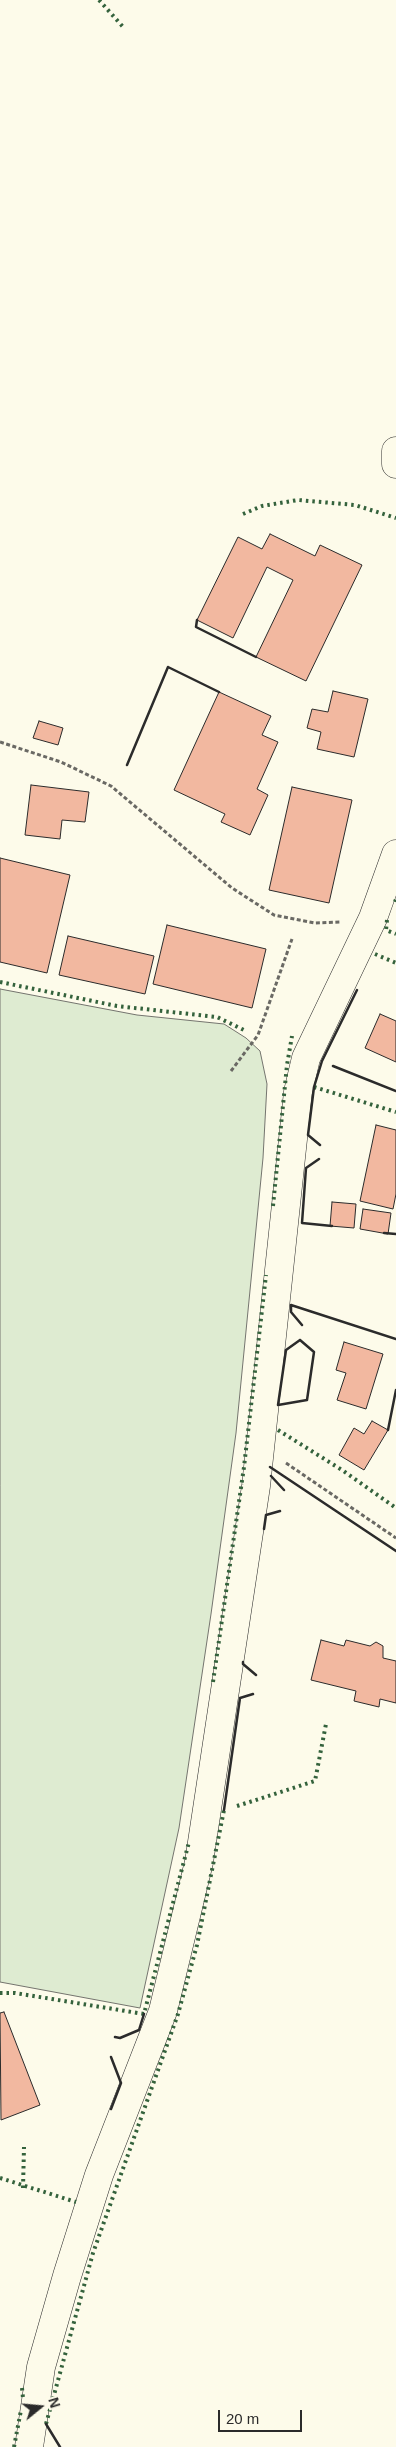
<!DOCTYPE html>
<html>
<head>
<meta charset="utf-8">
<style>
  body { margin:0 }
  #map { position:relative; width:396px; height:2447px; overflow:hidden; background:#fdfbea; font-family:Helvetica,sans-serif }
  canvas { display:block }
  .north { position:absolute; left:15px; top:2382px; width:50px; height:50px; -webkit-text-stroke:4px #fdfbea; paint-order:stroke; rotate:73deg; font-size:14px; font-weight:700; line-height:20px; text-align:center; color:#2b2b2b }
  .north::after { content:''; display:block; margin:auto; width:18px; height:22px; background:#2b2b2b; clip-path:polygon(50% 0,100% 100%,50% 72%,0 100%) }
  .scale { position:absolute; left:218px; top:2410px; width:84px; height:22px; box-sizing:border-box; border:2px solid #2b2b2b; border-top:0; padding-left:6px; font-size:15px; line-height:18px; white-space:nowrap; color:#2b2b2b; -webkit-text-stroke:4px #fdfbea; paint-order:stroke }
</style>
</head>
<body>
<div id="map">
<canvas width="396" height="2447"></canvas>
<div class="north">N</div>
<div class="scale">20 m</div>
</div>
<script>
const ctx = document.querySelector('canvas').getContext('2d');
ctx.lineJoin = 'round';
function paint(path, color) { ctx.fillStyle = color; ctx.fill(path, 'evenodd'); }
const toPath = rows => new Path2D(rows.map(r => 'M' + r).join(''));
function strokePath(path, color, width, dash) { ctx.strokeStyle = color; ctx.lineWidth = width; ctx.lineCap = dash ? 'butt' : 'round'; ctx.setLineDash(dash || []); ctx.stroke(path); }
const green = toPath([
  [0,989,137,1015,224,1024,246,1038,260,1051,267,1084,263,1158,236,1433,211,1614,179,1828,140,2008,0,1982,0,989]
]);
const building = toPath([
  [270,534,315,556,320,545,362,565,306,681,256,657,293,580,267,567,233,638,197,620,238,537,262,549,270,534],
  [333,691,368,699,354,757,317,749,321,732,307,728,312,709,328,712,333,691],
  [219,692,271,716,262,735,278,742,257,789,268,795,250,835,221,822,225,814,174,790,219,692],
  [39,721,63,728,58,745,33,738,39,721],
  [31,785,89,792,85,822,62,820,60,839,25,835,31,785],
  [292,787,352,800,329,903,269,890,292,787],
  [0,858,70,875,47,973,0,962,0,858],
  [167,925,266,949,252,1008,153,984,167,925],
  [68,936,154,956,145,994,59,975,68,936],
  [380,1014,396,1021,396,1062,365,1048,380,1014],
  [376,1125,396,1130,396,1194,393,1209,360,1201,376,1125],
  [332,1202,356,1204,354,1228,330,1226,332,1202],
  [363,1209,391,1213,388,1234,360,1229,363,1209],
  [344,1342,383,1354,366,1409,337,1400,346,1373,336,1370,344,1342],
  [372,1421,388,1430,364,1470,339,1455,354,1428,364,1434,372,1421],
  [321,1640,344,1646,346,1640,370,1646,376,1642,383,1646,383,1658,396,1661,396,1703,380,1699,379,1707,354,1701,356,1691,311,1680,321,1640],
  [4,2012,40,2105,1,2120,0,2013,4,2012]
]);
const path = toPath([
  [0,742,61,762,111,786,232,888,274,915,315,923,340,922],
  [231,1071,258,1035,292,939],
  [286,1463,396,1538]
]);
const minor = toPath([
  [396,451,396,464],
  [29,2447,41,2367,67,2276,99,2175,163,2011,199,1862,256,1486,298,1092,306,1058,373,918,396,854]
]);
const hedge = toPath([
  [99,0,124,28],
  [243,514,262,506,298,500,355,505,396,518],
  [395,902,396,899],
  [387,920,386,930,396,934],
  [375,954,396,963],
  [0,982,117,1006,217,1017,246,1031],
  [314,1087,396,1112],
  [273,1206,287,1065,292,1036],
  [278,1430,342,1470,396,1508],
  [213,1682,244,1467,266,1275],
  [237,1806,315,1781,326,1724],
  [0,1993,15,1993,144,2014,189,1842],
  [0,2178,76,2202],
  [23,2188,24,2147],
  [22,2388,23,2398],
  [46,2424,93,2253,178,2014,197,1945,224,1810],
  [14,2447,21,2410]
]);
const wall = toPath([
  [197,620,196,627,256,657],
  [127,765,168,667,219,692],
  [333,1066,396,1091],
  [320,1145,308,1135,314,1087,322,1061,357,990],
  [319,1159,306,1168,302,1223,332,1226],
  [384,1233,396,1234],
  [302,1325,291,1312,291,1305,396,1339],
  [300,1340,314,1352,307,1400,278,1405,286,1350,300,1340],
  [388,1430,396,1390],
  [270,1467,396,1551],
  [271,1476,284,1490],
  [264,1529,266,1515,280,1511],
  [243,1662,243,1664,256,1675],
  [224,1810,240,1698,253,1694],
  [115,2037,120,2038,139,2030,144,2014],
  [111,2109,121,2083,111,2057],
  [46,2424,60,2447]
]);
paint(green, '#deebd1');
strokePath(green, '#74746e', 1);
paint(building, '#f2b8a0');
strokePath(building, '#2b2b2b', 1);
strokePath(minor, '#2b2b2b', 29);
strokePath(path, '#6a6964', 3, [4, 2.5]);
strokePath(minor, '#fdfbea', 28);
strokePath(hedge, '#34623c', 4, [2.5, 4]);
strokePath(wall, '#2b2b2b', 2.5);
</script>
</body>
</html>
